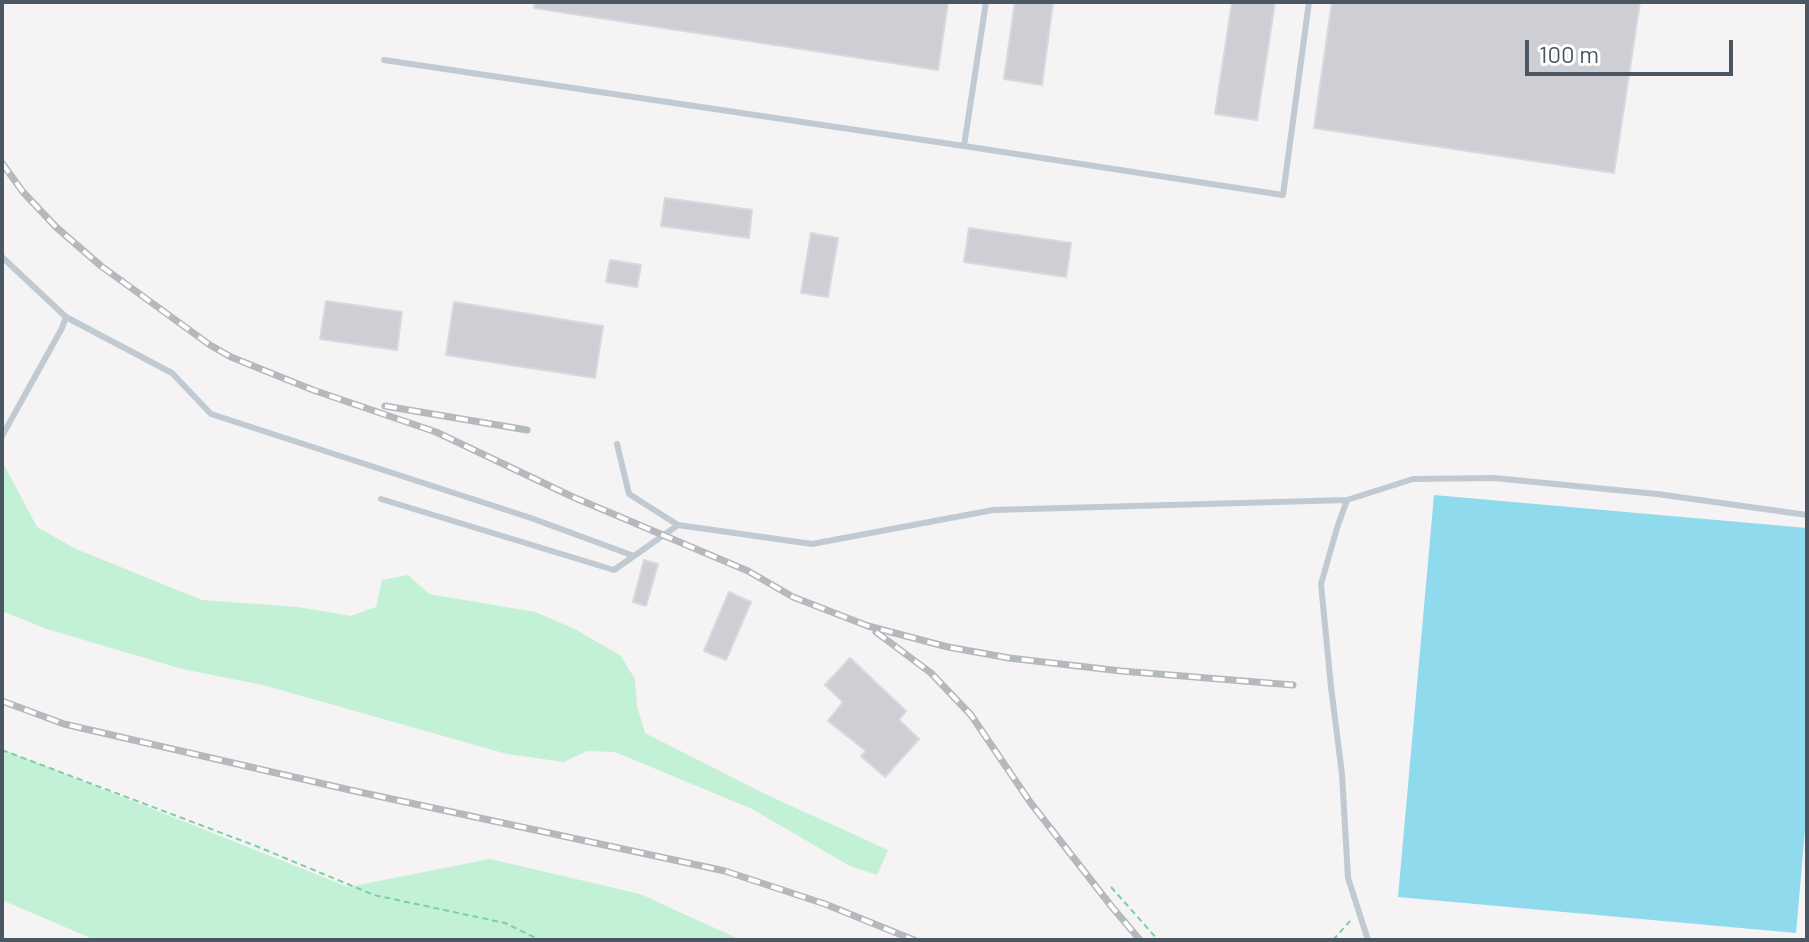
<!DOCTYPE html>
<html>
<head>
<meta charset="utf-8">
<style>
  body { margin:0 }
  #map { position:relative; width:1809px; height:942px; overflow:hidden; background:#f5f3f3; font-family:Barlow,sans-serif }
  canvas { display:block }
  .frame { position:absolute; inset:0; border:4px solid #4a5661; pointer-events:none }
  .scale { position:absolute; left:1525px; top:40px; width:208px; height:36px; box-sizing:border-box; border:4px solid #4a5661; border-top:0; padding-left:10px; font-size:24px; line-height:28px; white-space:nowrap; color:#4a5661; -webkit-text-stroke:6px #fff; paint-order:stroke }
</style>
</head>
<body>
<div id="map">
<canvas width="1809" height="942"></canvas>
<div class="frame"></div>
<div class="scale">100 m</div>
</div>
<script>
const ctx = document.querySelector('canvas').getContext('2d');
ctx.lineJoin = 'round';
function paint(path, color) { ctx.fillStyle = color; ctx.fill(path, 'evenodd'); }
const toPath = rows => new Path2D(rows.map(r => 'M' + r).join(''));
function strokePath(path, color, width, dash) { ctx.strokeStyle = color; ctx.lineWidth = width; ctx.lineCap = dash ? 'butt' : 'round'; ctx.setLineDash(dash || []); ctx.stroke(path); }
const green = toPath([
  [2,461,37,527,76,549,202,600,298,607,351,616,376,607,382,580,408,575,429,594,535,612,575,629,621,656,635,679,637,706,645,733,765,794,888,850,877,875,850,866,752,809,615,752,587,751,564,762,507,754,263,685,182,669,47,629,2,611],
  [2,749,348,887,490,859,640,894,741,940,95,940,2,900]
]);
const water = toPath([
  [1434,495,1807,528,1807,807,1796,933,1398,897]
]);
const building = toPath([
  [535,2,948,2,938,70,534,8,535,2],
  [1015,2,1053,2,1042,85,1004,79,1015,2],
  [1232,2,1275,2,1257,120,1215,114,1232,2],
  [1332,2,1640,2,1614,173,1314,128,1332,2],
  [665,198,752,210,749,238,661,226,665,198],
  [969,228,1071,243,1066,277,964,262,969,228],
  [811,233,838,238,828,297,801,293,811,233],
  [610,260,641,265,637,287,606,282,610,260],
  [326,301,402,312,397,350,320,339,326,301],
  [454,302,603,326,595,378,446,355,454,302],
  [644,560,658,564,646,606,633,602,644,560],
  [729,592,751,602,726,660,704,651,729,592],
  [850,658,906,711,899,720,919,739,885,777,861,756,866,751,828,721,843,702,825,685,850,658]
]);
const path = toPath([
  [2,750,256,846,374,895,505,923,540,940],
  [1111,887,1158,940],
  [1333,940,1350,921]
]);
const service = toPath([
  [384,60,964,146,1283,195,1309,2],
  [964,146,986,2],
  [2,257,66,317,62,328,2,436],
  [66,317,172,373,211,414,531,518,634,556,678,525],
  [617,444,629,494,678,525,812,544,993,510,1347,500],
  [381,499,614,570,634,556],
  [1368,940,1348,878,1342,774,1331,687,1321,584,1337,528,1347,500,1413,479,1494,478,1657,494,1807,515]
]);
const rail = toPath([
  [2,163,23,192,56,227,101,266,210,345,231,357,313,390,436,432,573,497,748,571,793,597,868,626,948,647,1009,658,1121,671,1293,685],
  [385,406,527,430],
  [876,632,931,673,971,715,1030,802,1112,907,1140,940],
  [2,701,64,724,350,790,725,871,825,904,914,940]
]);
paint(green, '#c3f1d5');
paint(water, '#90daee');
paint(building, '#cdcfd5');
strokePath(building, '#d7d9de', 2);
strokePath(path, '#7ad0a6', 2, [6, 4]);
strokePath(service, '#c1cad2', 6);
strokePath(rail, '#b5b8bd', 7);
strokePath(rail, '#fff', 4, [12]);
</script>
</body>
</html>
